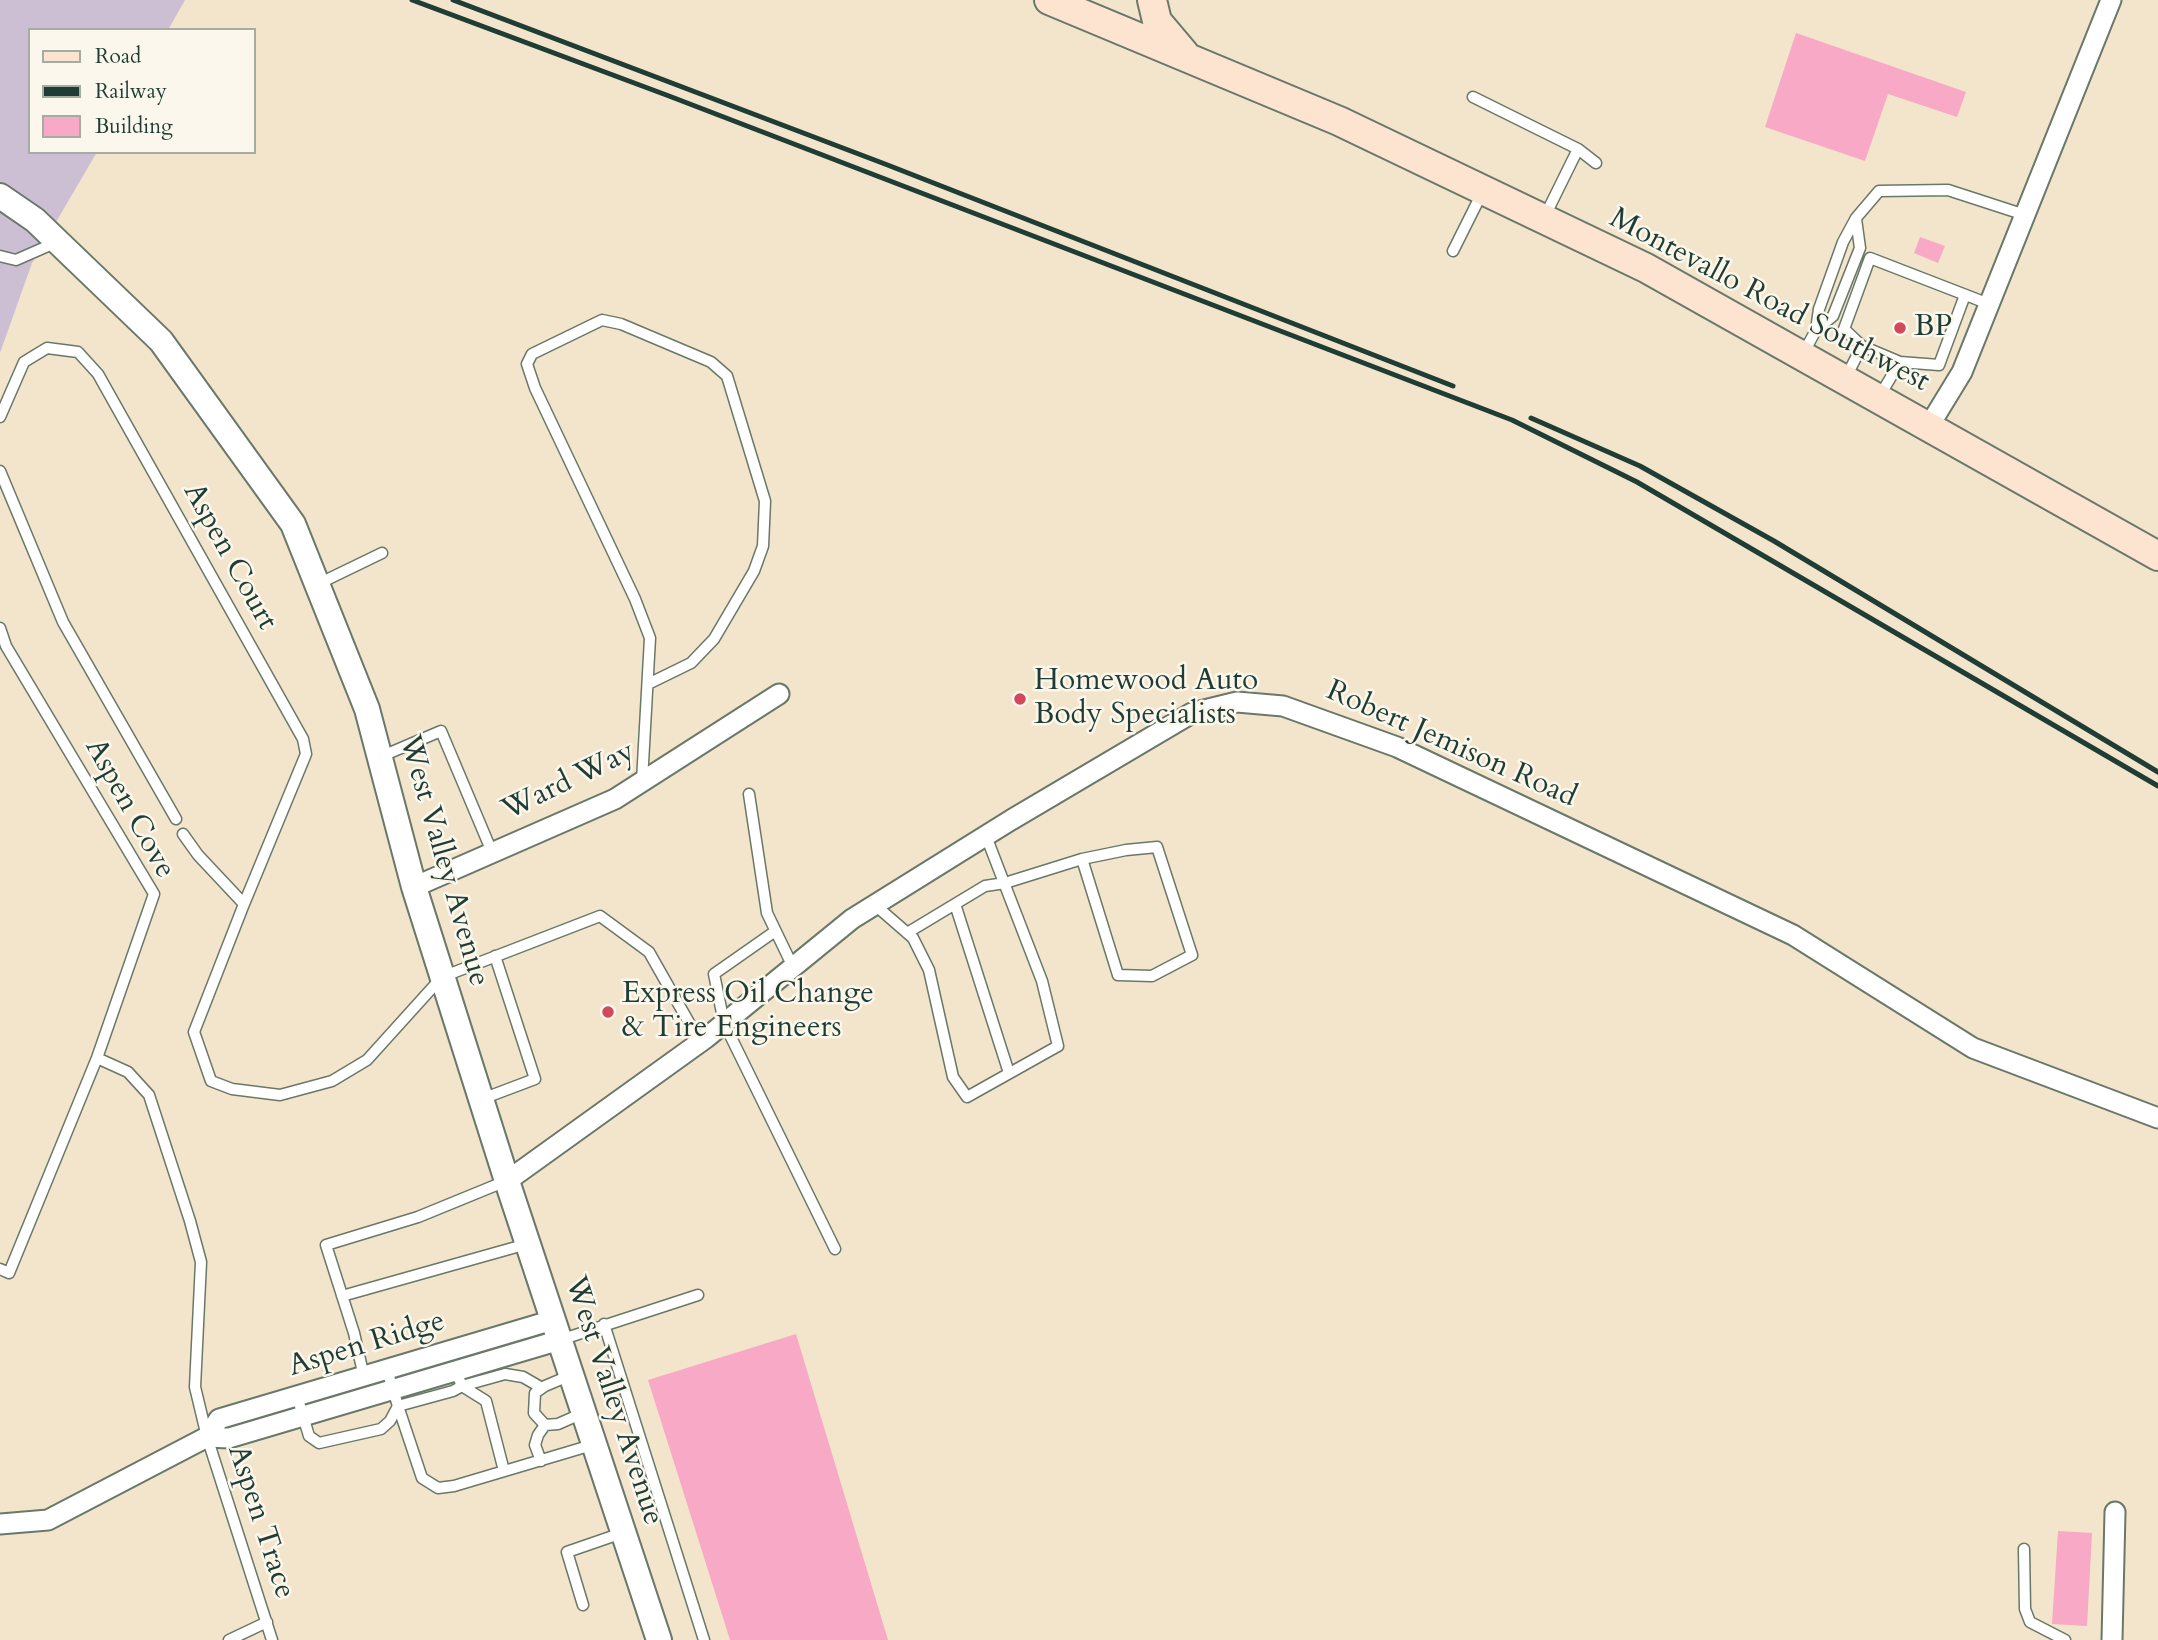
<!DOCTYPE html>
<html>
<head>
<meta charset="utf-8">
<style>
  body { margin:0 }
  #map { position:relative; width:2158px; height:1640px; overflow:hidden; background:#f2e5cb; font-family:Cardo,serif }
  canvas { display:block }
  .legend { position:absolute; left:28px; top:28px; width:228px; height:126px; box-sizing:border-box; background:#fbf7ec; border:2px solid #a3ada2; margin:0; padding:9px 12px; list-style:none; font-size:21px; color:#1f3d34 }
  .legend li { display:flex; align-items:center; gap:14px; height:35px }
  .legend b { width:35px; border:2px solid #a3ada2 }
</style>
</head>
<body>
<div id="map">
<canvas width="2158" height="1640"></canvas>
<ul class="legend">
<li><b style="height:9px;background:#fde4d0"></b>Road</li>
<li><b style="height:9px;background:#1f3d34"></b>Railway</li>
<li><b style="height:19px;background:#f7a9c5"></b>Building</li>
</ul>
</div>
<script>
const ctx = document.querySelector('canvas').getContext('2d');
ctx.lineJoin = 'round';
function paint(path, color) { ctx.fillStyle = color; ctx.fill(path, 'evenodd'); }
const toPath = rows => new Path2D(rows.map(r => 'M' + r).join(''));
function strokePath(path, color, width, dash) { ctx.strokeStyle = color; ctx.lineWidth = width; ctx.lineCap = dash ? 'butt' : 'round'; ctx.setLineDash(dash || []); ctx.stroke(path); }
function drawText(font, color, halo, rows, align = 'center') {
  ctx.font = font + ' Cardo,serif'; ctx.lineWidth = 5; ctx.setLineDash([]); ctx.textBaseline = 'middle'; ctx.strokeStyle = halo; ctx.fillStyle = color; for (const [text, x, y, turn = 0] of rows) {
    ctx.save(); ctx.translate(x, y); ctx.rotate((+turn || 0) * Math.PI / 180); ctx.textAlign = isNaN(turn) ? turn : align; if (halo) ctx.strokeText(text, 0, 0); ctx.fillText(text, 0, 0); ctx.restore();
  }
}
const industrial = toPath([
  [0,0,185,0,168,30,30,30,30,152,97,152,32,263,0,353]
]);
const building = toPath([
  [1796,33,1966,92,1957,117,1888,94,1865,161,1765,127],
  [1920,237,1945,246,1938,263,1914,253],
  [796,1334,888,1640,730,1640,648,1380],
  [2058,1531,2092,1533,2087,1626,2052,1624]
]);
const service = toPath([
  [1473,97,1578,149,1596,163],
  [1544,218,1578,149],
  [1453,251,1483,191],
  [0,256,16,260,57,242],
  [1816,330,1833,316,1860,248,1856,219],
  [1862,346,1900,362,1939,365,1965,295],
  [1803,354,1816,330,1819,309,1843,242,1856,218,1879,191,1948,190,2025,215],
  [1845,379,1862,346,1844,329,1870,258,1989,304],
  [1879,397,1900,362],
  [0,417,24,362,47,348,78,352,98,374,303,739,306,754,244,904],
  [0,471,63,622,176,819],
  [318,584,382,553],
  [0,628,6,646,154,894,97,1058,9,1273,0,1269],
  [380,757,441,731,492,852],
  [642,781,650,638,635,599,535,388,527,364,532,354,602,320,621,324,711,362,727,376,765,501,763,546,754,571,714,639,691,663,648,684],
  [749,794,767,913,793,967],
  [183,834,198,855,244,904,194,1032,211,1081,232,1089,280,1095,332,1081,367,1060,442,977,600,916,649,952,700,1042],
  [955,904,1009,1073],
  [875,905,913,938,929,970,953,1077,967,1097,1058,1046,1042,981,986,836],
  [774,932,714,974,724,1023,835,1249],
  [907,933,985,886,1005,883,1082,859,1118,975,1152,976,1192,955,1157,847,1126,850,1082,859],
  [97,1058,128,1072,149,1095,190,1221,201,1262,195,1387,207,1437,272,1640],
  [482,1099,535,1079,495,956],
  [342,1296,527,1244],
  [604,1324,704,1640],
  [560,1340,698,1295],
  [387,1370,398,1406,453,1391,462,1386,456,1372],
  [571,1375,545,1386,535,1393,534,1413,545,1425,558,1424,583,1413],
  [364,1377,354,1333,326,1245,418,1217,506,1181],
  [462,1386,486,1401,504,1471],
  [462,1386,505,1374,523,1377,542,1388],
  [297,1396,309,1436,319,1443,381,1429,390,1421,398,1406],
  [398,1406,422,1478,438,1488,454,1486,592,1445],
  [541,1461,535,1445,538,1435,545,1425],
  [2024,1549,2025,1609,2030,1622,2065,1640],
  [583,1605,567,1552,622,1533],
  [229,1640,267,1622]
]);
const minor = toPath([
  [1929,426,1962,372,2111,0],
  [414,887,615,799,779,694],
  [507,1181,706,1038,852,919,1011,820,1192,713,1237,702,1283,706,1397,747,1793,935,1973,1048,2158,1118],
  [207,1437,229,1438,560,1340],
  [0,1524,48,1520,207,1437,219,1419,553,1320],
  [2112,1640,2115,1512]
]);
const tertiary = toPath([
  [0,196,35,220,161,341,293,524,367,709,414,887,507,1181,659,1640]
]);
const secondary = toPath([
  [1049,0,1339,121,1646,268,2158,556],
  [1152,0,1157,21,1184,53]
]);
const rail = toPath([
  [412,0,669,96,1512,420,1637,482,2158,786],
  [453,0,885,164,1453,386],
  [1531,418,1640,466,1774,541,2158,772]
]);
const markers = [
  [1900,328,7,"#d1495b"],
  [1020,699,7,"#d1495b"],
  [608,1012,7,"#d1495b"]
];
const streetNames = [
  ["Montevallo Road Southwest",1769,301,28],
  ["Aspen Court",229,557,61],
  ["Robert Jemison Road",1451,745,24],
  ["Ward Way",569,782,-26],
  ["Aspen Cove",129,809,61],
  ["West Valley Avenue",443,861,74],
  ["Aspen Ridge",367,1345,-17],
  ["West Valley Avenue",613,1401,72],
  ["Aspen Trace",260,1522,72]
];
const poiNames = [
  ["BP",1914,328],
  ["Homewood Auto",1034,682],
  ["Body Specialists",1034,716],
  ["Express Oil Change",622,995],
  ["& Tire Engineers",622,1029]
];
paint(industrial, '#ccbfd4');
paint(building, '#f7a9c5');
strokePath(service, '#697869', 13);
strokePath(minor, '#697869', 23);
strokePath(tertiary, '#697869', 28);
strokePath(secondary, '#697869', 32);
strokePath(service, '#fff', 10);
strokePath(minor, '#fff', 19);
strokePath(tertiary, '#fff', 24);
strokePath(secondary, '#fde4d0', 28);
strokePath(rail, '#1f3d34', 5);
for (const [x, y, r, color] of markers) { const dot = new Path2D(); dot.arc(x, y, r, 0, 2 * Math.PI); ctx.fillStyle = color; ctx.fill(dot); strokePath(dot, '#fbf7ec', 2.5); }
drawText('30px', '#1f3d34', '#fbf7ec', streetNames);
drawText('30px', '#1f3d34', '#fbf7ec', poiNames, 'left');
</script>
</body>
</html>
